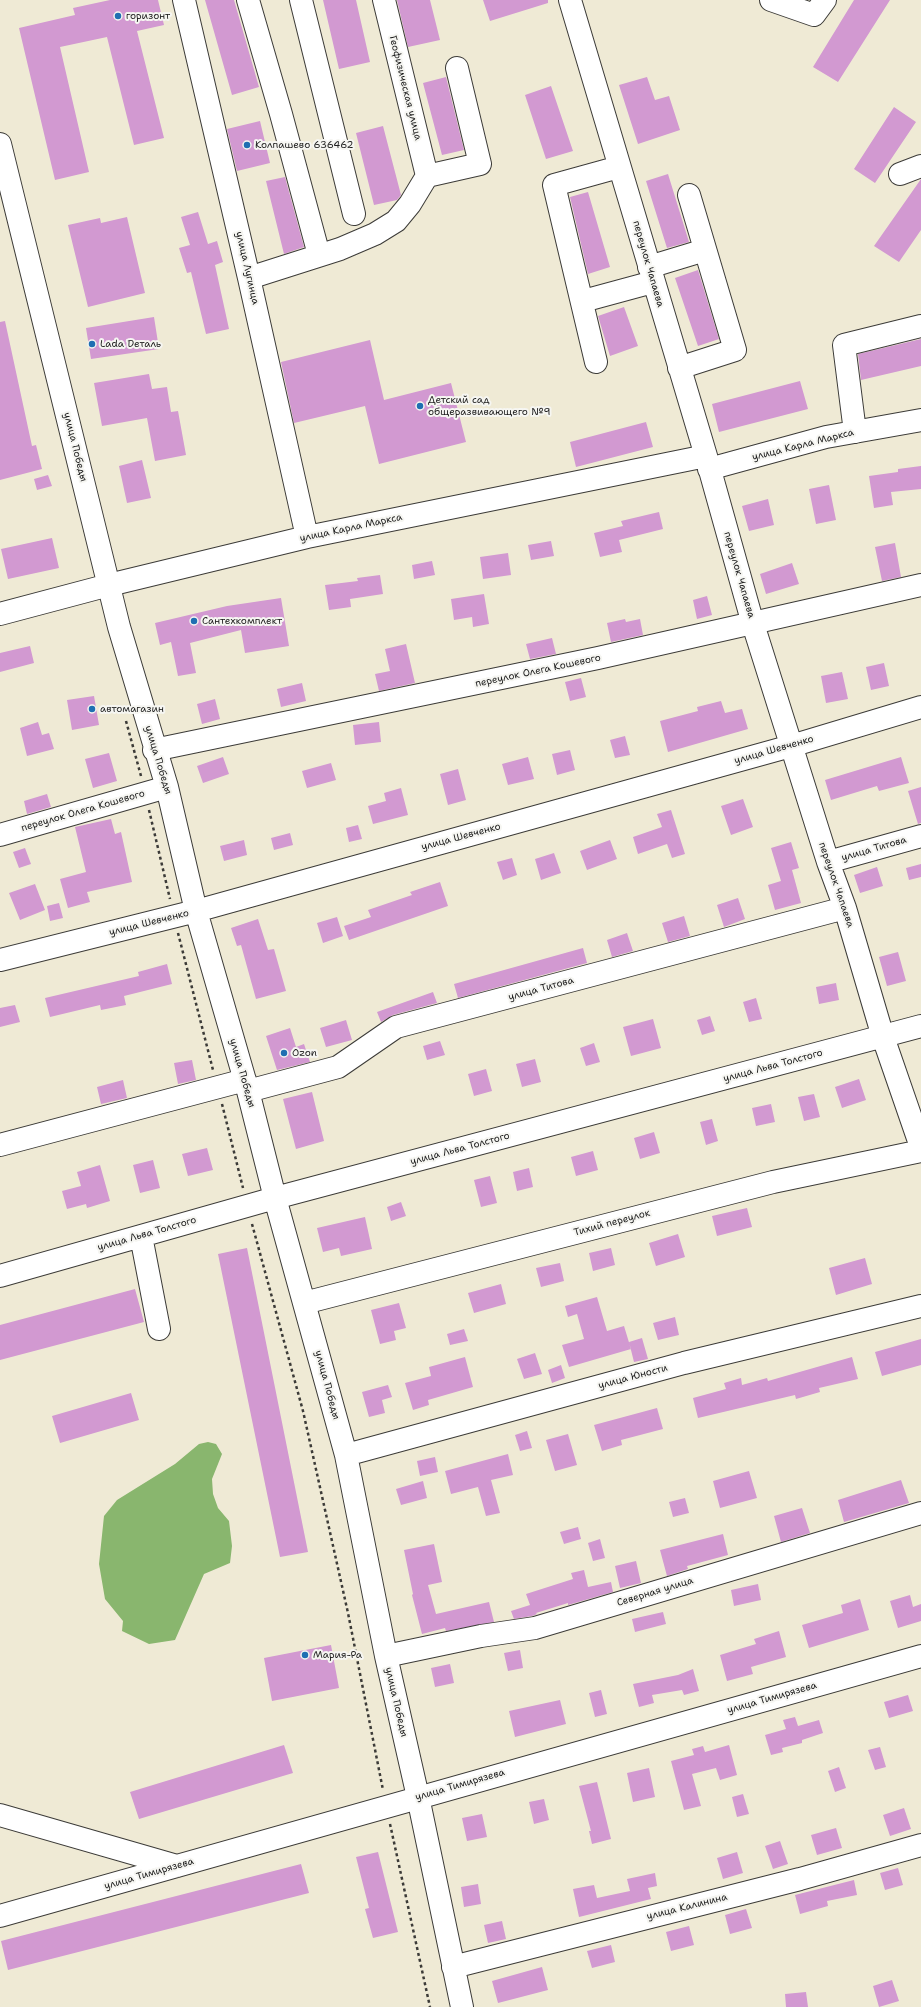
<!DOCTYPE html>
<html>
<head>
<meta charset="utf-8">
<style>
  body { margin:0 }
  canvas { display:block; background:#efead5 }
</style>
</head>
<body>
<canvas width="921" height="2007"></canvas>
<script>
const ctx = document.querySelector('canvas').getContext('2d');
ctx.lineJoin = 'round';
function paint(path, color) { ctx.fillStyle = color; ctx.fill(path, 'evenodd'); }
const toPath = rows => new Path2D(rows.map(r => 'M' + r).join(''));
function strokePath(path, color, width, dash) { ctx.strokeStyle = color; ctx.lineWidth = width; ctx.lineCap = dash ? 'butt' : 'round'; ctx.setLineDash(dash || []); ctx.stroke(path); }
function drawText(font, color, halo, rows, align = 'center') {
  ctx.font = font + ' "Shantell Sans",sans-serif'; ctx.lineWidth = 4; ctx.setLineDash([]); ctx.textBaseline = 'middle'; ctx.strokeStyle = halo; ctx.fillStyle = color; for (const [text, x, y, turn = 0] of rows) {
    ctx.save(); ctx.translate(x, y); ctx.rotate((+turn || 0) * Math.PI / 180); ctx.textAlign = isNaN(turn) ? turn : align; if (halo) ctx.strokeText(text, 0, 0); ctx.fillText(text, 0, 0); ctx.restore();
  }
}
const forest = toPath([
  [208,1442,216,1444,222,1454,212,1479,213,1494,218,1508,229,1521,232,1546,230,1563,204,1574,175,1640,149,1644,122,1631,123,1621,105,1599,99,1564,104,1516,117,1500,175,1464,199,1444]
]);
const building = toPath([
  [110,0,158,0,164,25,137,31,164,138,134,145,107,37,60,47,89,172,55,180,19,28,75,15,73,8],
  [205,0,234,0,259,87,232,95],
  [323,0,356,0,370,62,339,69],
  [397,0,430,0,440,40,408,47],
  [483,0,548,0,548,3,490,21],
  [854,0,890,0,838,82,813,67],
  [446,77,464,150,442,155,423,83],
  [647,77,655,100,669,96,680,130,638,144,619,85],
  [551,86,573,151,546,159,525,95],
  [894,107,916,122,875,183,854,169],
  [260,121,270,163,237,171,227,129],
  [383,126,401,195,397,200,374,205,356,133],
  [668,174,689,242,667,248,646,181],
  [285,177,304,247,284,254,266,181],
  [921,179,921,230,899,262,874,246],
  [588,192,610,267,588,274,570,197],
  [198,212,208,244,217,241,223,262,215,265,229,329,206,334,191,272,187,273,179,248,190,245,181,217],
  [127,217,145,293,88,307,68,225,100,218,101,223],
  [698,270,719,339,698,346,675,278],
  [624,307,638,346,610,356,598,316],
  [154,317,159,349,91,359,86,328],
  [5,321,32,446,36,445,42,469,0,480,0,322],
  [921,339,921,366,861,380,858,354],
  [370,340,384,400,451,383,466,442,379,464,365,406,294,423,281,362],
  [149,374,152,389,167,387,171,412,178,411,186,455,155,461,147,418,102,426,94,383],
  [800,381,808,409,719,432,712,404],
  [646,422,653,447,576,467,570,442],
  [142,460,151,498,127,503,119,466],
  [921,466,921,489,891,492,893,505,874,508,869,476,898,472,898,469],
  [48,475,52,486,37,490,34,479],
  [829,485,836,520,816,524,809,489],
  [768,499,774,525,749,531,742,506],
  [659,512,663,529,619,540,622,552,600,557,594,533,623,526,621,521],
  [52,538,59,568,8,579,1,549],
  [551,541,554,556,531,560,528,545],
  [895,543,901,577,882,581,875,547],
  [508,553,511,575,483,579,480,557],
  [432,561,435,575,414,579,412,565],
  [792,563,799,584,766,594,760,574],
  [380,575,383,594,350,599,351,607,329,610,325,585,358,581,357,578],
  [484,594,489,624,473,627,472,617,454,620,451,599],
  [707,596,712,615,697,619,693,600],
  [281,598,289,646,245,653,241,630,190,643,196,673,178,676,171,642,160,645,155,623,227,606],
  [625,619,626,622,640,619,643,635,611,642,607,623],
  [552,638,556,654,530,659,526,644],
  [406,644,415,683,379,691,375,674,390,671,385,649],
  [30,646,34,663,0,672,0,653],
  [884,663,889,686,871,690,866,667],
  [842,672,848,699,826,703,821,676],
  [581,678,586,697,570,701,565,682],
  [302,683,306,701,281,707,277,689],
  [94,696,99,725,72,730,67,700],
  [215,699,220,719,202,724,197,704],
  [721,701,725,713,742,709,748,729,668,752,660,721,698,711,697,707],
  [38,722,42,735,49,733,54,749,27,756,20,728],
  [379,722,381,742,355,745,353,725],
  [625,736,630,755,615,758,610,740],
  [570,750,575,770,557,775,552,754],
  [109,753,117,781,93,788,85,759],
  [223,757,229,774,203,783,197,766],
  [528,757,534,779,508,785,502,764],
  [901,757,909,783,879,791,877,786,831,800,825,780],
  [331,763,336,780,307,788,302,771],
  [458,769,466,800,448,805,440,774],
  [921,787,921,823,918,824,908,791],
  [401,788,408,815,373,824,368,806,386,801,384,793],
  [47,794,51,807,27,814,24,801],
  [743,799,753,827,731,835,721,806],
  [671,810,685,854,672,858,667,844,638,854,633,837,662,827,657,814],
  [111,819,115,834,121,832,132,882,87,892,90,902,68,908,60,879,86,872,75,827],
  [358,825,362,839,349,842,346,828],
  [290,833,293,845,274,850,271,838],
  [244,840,247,855,224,861,220,846],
  [610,840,617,859,587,870,580,851],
  [791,842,799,868,792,870,801,903,775,910,768,885,781,881,771,848],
  [25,848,31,864,19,868,13,852],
  [554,853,561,873,541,880,535,859],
  [512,858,517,875,503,880,497,862],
  [921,864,921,877,909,880,906,868],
  [877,867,883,886,860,893,854,875],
  [440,882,448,906,349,940,344,926,371,917,368,910,412,895,410,892],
  [35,884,45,910,20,920,9,893],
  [738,898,745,919,724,927,717,905],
  [59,903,63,918,50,921,47,906],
  [684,916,690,936,668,942,662,923],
  [337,917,343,936,323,943,317,923],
  [258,919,268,950,274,949,286,991,256,999,241,945,237,946,231,928],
  [627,933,633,951,612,957,607,940],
  [583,948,587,963,458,998,454,984],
  [898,952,906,981,887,986,879,957],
  [167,964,172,984,124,996,126,1005,101,1010,100,1005,50,1017,45,998,139,976,138,972],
  [836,983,839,1000,819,1004,816,987],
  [433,992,437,1003,393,1015,381,1022,377,1012],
  [756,998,762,1019,749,1022,743,1002],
  [15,1005,20,1022,0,1027,0,1008],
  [710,1016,715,1031,702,1035,697,1020],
  [653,1019,661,1048,631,1056,623,1027],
  [346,1020,352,1040,326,1047,320,1028],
  [290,1028,296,1047,304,1044,310,1062,277,1070,266,1036],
  [440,1041,445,1055,427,1060,423,1046],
  [594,1043,600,1062,586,1066,580,1048],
  [535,1059,541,1082,522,1087,516,1064],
  [192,1060,196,1080,178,1084,174,1063],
  [486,1069,492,1091,474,1096,468,1074],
  [859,1079,866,1100,842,1108,835,1087],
  [123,1080,127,1098,101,1104,97,1087],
  [312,1092,324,1141,296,1149,283,1099],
  [814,1094,820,1117,804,1121,798,1097],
  [771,1104,775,1122,756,1126,752,1108],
  [712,1119,718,1141,706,1145,700,1122],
  [654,1132,660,1153,640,1159,634,1138],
  [207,1148,213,1170,188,1176,182,1154],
  [593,1151,598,1170,576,1176,571,1157],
  [153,1160,160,1188,140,1193,133,1165],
  [100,1165,110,1201,87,1208,86,1204,67,1209,62,1191,81,1186,77,1172],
  [529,1168,533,1187,517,1191,513,1172],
  [490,1176,497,1203,481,1207,474,1180],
  [401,1202,406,1216,391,1221,387,1207],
  [747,1208,752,1227,717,1236,712,1216],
  [365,1217,372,1249,341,1256,339,1248,323,1252,317,1228],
  [678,1234,685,1257,656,1266,649,1243],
  [247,1248,308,1552,280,1557,218,1254],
  [611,1248,615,1265,593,1271,589,1253],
  [865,1258,872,1284,836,1295,829,1268],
  [560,1263,564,1281,541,1287,536,1268],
  [501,1284,506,1304,474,1313,468,1293],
  [135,1289,144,1322,0,1360,0,1325],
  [597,1297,607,1331,624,1326,631,1349,569,1367,562,1345,584,1339,577,1314,568,1317,565,1306],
  [399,1303,406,1328,394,1331,396,1340,380,1344,371,1310],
  [675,1317,679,1335,658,1340,653,1323],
  [464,1329,468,1341,450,1345,447,1334],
  [642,1338,648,1359,634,1362,629,1342],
  [921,1339,921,1365,882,1376,875,1352],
  [535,1353,542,1374,524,1379,517,1359],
  [465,1357,473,1387,428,1400,429,1405,413,1410,405,1383,431,1376,429,1367],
  [852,1357,858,1379,819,1388,820,1392,796,1399,795,1395,698,1418,693,1398,726,1389,724,1383,741,1378,742,1385,767,1378,768,1381],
  [561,1365,565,1378,552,1383,548,1370],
  [388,1385,392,1397,382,1400,385,1413,369,1417,362,1392],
  [131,1393,139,1420,60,1443,52,1416],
  [657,1408,663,1429,621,1440,622,1445,602,1451,594,1425],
  [527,1431,532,1448,520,1451,515,1435],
  [568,1434,577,1465,555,1471,546,1440],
  [508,1454,513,1475,491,1480,500,1513,486,1516,478,1487,451,1494,445,1471],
  [435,1457,438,1472,420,1476,417,1461],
  [749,1471,757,1498,720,1508,713,1481],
  [901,1480,909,1503,844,1522,838,1500],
  [423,1481,427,1498,401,1505,396,1489],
  [685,1498,689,1513,673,1517,669,1502],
  [802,1508,810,1533,781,1542,774,1516],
  [578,1527,581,1539,564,1544,560,1532],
  [723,1534,728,1555,687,1566,688,1569,667,1576,660,1550],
  [600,1539,605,1558,593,1561,588,1543],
  [434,1544,442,1582,428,1585,436,1614,489,1602,494,1622,446,1631,445,1628,422,1634,412,1595,413,1594,404,1550],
  [636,1561,641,1583,620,1588,615,1566],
  [584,1570,588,1587,611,1582,613,1592,568,1605,568,1603,536,1613,537,1614,532,1616,514,1619,511,1611,530,1605,526,1594,573,1579,571,1573],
  [758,1584,761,1600,734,1606,731,1590],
  [910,1595,913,1607,921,1604,921,1621,898,1628,890,1601],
  [860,1599,869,1630,809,1648,802,1625,843,1613,841,1605],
  [663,1612,666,1624,635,1632,632,1619],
  [779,1631,786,1657,751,1667,753,1674,727,1681,720,1655,756,1644,754,1639],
  [331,1645,339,1688,272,1701,264,1658],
  [520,1650,523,1668,508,1671,504,1653],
  [450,1664,454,1683,435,1687,431,1668],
  [693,1669,699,1691,684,1695,682,1690,652,1695,654,1703,639,1707,633,1684,678,1675],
  [601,1690,607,1714,595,1717,589,1693],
  [908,1695,913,1711,889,1718,884,1702],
  [560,1700,566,1724,515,1737,509,1711],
  [795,1717,798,1726,819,1720,823,1733,802,1740,802,1743,782,1748,783,1752,771,1755,765,1735,786,1729,783,1720],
  [284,1745,293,1773,139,1819,130,1792],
  [729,1745,737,1775,720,1780,716,1768,692,1774,701,1806,684,1810,671,1761,694,1755,692,1749,703,1746,705,1752],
  [880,1747,886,1767,875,1770,868,1750],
  [839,1767,846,1788,835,1792,828,1771],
  [649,1768,655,1797,633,1802,627,1773],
  [597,1782,611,1839,592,1844,589,1831,591,1831,579,1786],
  [743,1794,749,1814,737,1817,732,1797],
  [544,1799,549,1820,534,1824,529,1802],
  [904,1808,911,1829,890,1836,883,1815],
  [482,1814,487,1837,467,1841,462,1818],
  [836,1828,842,1848,817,1855,811,1835],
  [780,1841,788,1864,773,1869,765,1846],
  [378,1852,398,1932,373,1938,365,1909,369,1908,356,1857],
  [737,1852,743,1873,723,1879,717,1858],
  [301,1864,309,1893,8,1970,1,1941],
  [898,1868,903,1885,885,1890,880,1873],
  [655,1873,657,1886,648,1888,651,1899,579,1917,573,1889,594,1885,597,1898,630,1891,627,1879],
  [854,1880,857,1895,827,1901,828,1906,800,1914,795,1895],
  [478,1884,481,1904,464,1907,461,1887],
  [746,1909,752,1928,730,1934,725,1915],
  [502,1921,506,1939,488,1943,484,1925],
  [689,1926,694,1945,671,1951,666,1932],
  [611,1945,615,1962,592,1968,587,1951],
  [542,1967,548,1990,498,2003,492,1981],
  [892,1980,899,2001,879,2007,873,1986],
  [806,1992,808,2007,786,2007,785,1994]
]);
const path = toPath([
  [126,721,141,776],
  [149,810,170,899],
  [178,933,213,1070],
  [222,1104,243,1188],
  [252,1224,303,1411,348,1613,383,1790],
  [390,1824,430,2007]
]);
const minor = toPath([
  [184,0,249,278,307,537],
  [248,0,281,114,319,255],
  [301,0,354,214],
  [384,0,427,176],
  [570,0,706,456,753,624,828,862,845,908,883,1037,921,1147],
  [771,0,814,15,825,0],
  [0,144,119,627,167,787,196,911,248,1091,275,1198,346,1455,386,1656,418,1797,462,2007],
  [900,174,921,166],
  [649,267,705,250],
  [249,278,340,249,375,234,396,221,410,204,427,176,480,164,457,68],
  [583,301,653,282],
  [596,362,554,185,619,167],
  [679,368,735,350,689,195],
  [855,432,844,345,921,326],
  [709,469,826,437,921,420],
  [0,614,109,585,307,537,706,456],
  [154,750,598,658,921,585],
  [0,835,167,787],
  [828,862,921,836],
  [0,960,196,911,791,746,921,707],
  [248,1091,338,1067,396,1027,845,908],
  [0,1145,245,1080],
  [141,1236,159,1329],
  [0,1276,275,1198,921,1026],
  [304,1303,773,1182,921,1151],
  [346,1455,684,1363,921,1306],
  [386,1656,481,1636,535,1628,921,1513],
  [0,1815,177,1866],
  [0,1916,921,1656],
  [453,1967,800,1879,921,1845]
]);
const markers = [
  [118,16,4,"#1f6fb2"],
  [247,145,4,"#1f6fb2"],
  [92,344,4,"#1f6fb2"],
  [420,406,4,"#1f6fb2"],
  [194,621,4,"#1f6fb2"],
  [92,709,4,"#1f6fb2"],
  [284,1053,4,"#1f6fb2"],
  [305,1655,4,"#1f6fb2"]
];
const poiNames = [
  ["горизонт",126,16],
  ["Колпашево 636462",255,145],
  ["Lada Dеталь",100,344],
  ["Детский сад",428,400],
  ["общеразвивающего №9",428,412],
  ["Сантехкомплект",202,621],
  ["автомагазин",100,709],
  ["Ozon",292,1053],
  ["Мария-Ра",313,1655]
];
const streetNames = [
  ["Геофизическая улица",405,88,76],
  ["переулок Чапаева",648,264,74],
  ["улица Лугинца",247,268,77],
  ["улица Карла Маркса",803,445,-14],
  ["улица Победы",75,447,76],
  ["улица Карла Маркса",351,528,-12],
  ["переулок Чапаева",739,575,74],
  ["переулок Олега Кошевого",538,671,-12],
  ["улица Шевченко",774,750,-16],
  ["улица Победы",158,760,73],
  ["переулок Олега Кошевого",83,811,-16],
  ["улица Шевченко",461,837,-15],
  ["улица Титова",874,849,-16],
  ["переулок Чапаева",836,885,71],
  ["улица Шевченко",149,923,-14],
  ["улица Титова",541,989,-15],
  ["улица Льва Толстого",773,1066,-15],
  ["улица Победы",242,1073,74],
  ["улица Льва Толстого",460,1149,-15],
  ["Тихий переулок",612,1223,-15],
  ["улица Льва Толстого",147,1234,-16],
  ["улица Юности",633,1377,-15],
  ["улица Победы",327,1385,75],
  ["Северная улица",655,1592,-17],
  ["улица Тимирязева",772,1698,-16],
  ["улица Победы",396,1702,77],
  ["улица Тимирязева",460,1785,-16],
  ["улица Тимирязева",149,1874,-16],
  ["улица Калинина",687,1907,-14]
];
paint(forest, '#89b66e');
paint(building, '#d299d1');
strokePath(minor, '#3c3b38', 24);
strokePath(path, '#3c3b38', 2.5, [3, 3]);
strokePath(minor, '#fff', 22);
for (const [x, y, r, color] of markers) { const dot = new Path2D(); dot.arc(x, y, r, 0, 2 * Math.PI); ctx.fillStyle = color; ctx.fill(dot); strokePath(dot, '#f6f6f2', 1.5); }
drawText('10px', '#1c1c1c', '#f6f6f2', poiNames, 'left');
drawText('10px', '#1c1c1c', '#f6f6f2', streetNames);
</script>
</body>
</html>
